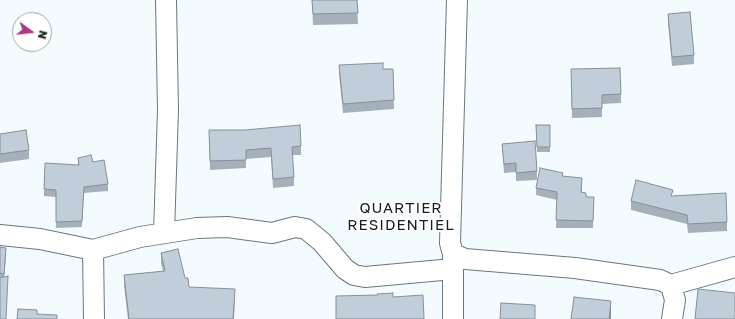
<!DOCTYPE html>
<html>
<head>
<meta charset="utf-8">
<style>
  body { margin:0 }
  #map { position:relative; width:735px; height:319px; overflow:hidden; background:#f4fbfe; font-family:"Golos Text",sans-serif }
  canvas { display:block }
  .north { position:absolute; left:12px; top:12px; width:40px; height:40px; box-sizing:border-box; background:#fff; border:1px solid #a3a5a7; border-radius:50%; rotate:105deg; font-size:11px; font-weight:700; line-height:16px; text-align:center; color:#181f22 }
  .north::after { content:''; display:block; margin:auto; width:14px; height:18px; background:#b23585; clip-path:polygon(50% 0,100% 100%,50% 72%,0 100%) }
</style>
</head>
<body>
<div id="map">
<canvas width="735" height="319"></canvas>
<div class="north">N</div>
</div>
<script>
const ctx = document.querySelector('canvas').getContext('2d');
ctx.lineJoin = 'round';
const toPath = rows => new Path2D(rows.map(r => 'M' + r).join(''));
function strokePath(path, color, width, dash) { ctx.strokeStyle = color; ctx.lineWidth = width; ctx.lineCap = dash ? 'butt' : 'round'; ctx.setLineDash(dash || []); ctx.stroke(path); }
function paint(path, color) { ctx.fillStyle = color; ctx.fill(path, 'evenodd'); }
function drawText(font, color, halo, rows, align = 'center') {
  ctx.font = font + ' "Golos Text",sans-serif'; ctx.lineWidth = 4; ctx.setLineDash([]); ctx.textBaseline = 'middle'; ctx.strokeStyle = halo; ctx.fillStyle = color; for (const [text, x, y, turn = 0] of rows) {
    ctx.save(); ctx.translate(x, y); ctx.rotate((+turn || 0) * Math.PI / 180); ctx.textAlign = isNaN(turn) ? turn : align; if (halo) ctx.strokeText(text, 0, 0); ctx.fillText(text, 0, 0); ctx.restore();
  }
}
const minor = toPath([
  [457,0,450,243,453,254,465,259,575,268,660,280,671,285,675,300,672,319],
  [164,233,168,110,166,0],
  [0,235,40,239,93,250,94,319],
  [93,250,140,237,197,228,227,227,272,233,295,227,306,229,322,242,345,269,354,275,365,277,453,269],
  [671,285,735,267],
  [453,319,453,256]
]);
const wall = toPath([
  [312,0,357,0,358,24,313,25],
  [668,14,694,55,694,64,672,66,668,23],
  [339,65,383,69,393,69,394,109,343,113,339,74],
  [571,78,621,94,621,103,602,104,602,117,572,118],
  [536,125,550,125,550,152,537,152],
  [209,130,301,146,301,155,292,155,294,177,294,186,273,188,271,157,246,159,246,168,210,170],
  [0,134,29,150,29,159,0,163],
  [502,144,537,171,537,180,516,181,516,172,504,173],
  [78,158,93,162,108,184,108,191,84,193,82,227,56,228,56,197,44,196,44,189,78,165],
  [563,176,582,185,582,192,586,197,594,197,593,228,556,228,557,200,536,195,536,188],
  [673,196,727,222,727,231,688,233,687,224,631,210,631,201],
  [0,247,6,254,0,319],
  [161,253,185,278,189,287,235,300,234,319,128,319,124,286,124,275,163,271,161,264]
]);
const shadedWall = toPath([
  [6,248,6,254,4,281,4,274],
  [611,301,611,319,609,319]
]);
const building = toPath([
  [312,0,357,0,358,13,313,14,312,0],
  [690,12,694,55,672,57,668,14,690,12],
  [383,63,383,69,393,69,394,100,343,104,339,65,383,63],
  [620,68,621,94,602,95,602,108,572,109,571,69,620,68],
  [300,125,301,146,292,147,294,177,273,179,271,148,246,150,246,160,210,161,209,130,245,130,300,125],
  [536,125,550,125,550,147,537,147,536,125],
  [26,130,29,150,0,154,0,134,26,130],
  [535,141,537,171,516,173,516,163,504,164,502,144,535,141],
  [91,155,93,162,104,160,108,184,84,187,82,221,56,222,56,190,44,189,45,163,79,165,78,158,91,155],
  [540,168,563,173,562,176,582,178,581,192,586,193,586,197,594,197,593,221,556,220,557,192,536,188,540,168],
  [636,180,673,190,671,196,726,193,727,222,688,224,687,215,631,201,636,180],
  [0,247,6,248,4,274,0,273,0,247],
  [178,249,185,278,188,278,189,287,235,289,233,319,129,319,124,275,165,271,161,253,178,249],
  [8,276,6,319,0,319,0,278,8,276],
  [698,289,735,293,735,319,695,319,698,289],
  [393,293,393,297,423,295,424,319,336,319,336,296,378,295,377,294,393,293],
  [574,297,611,301,609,319,571,319,574,297],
  [501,303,535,305,535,319,500,319,501,303],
  [18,309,37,310,37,314,57,315,57,319,17,319,18,309]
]);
const quarterNames = [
  ["QUARTIER",401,208],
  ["RESIDENTIEL",401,225]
];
strokePath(minor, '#68787f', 22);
strokePath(minor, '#fff', 20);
paint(wall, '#a6b0bb');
paint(shadedWall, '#879098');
paint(building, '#c1cdd9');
strokePath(building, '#879098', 1);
ctx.letterSpacing = '1px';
drawText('15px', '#181f22', '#fff', quarterNames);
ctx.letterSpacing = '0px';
</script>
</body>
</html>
